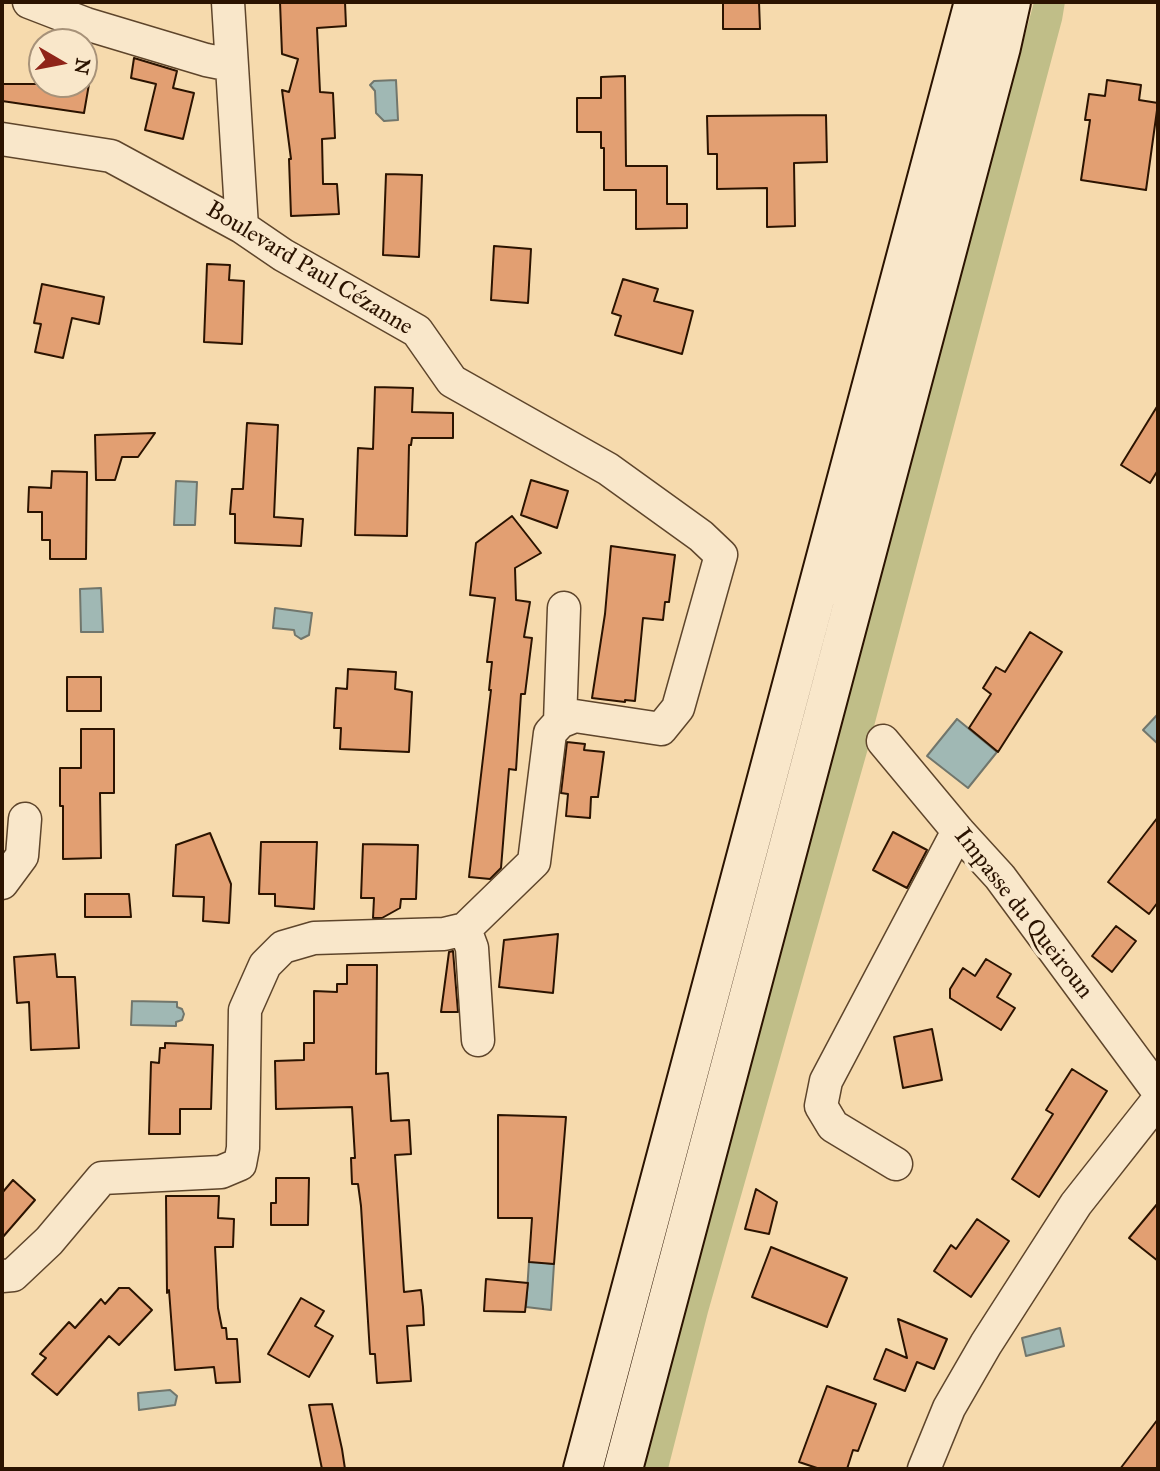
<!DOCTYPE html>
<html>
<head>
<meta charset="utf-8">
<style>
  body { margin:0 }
  #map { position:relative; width:1160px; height:1471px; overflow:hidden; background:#f6daad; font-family:"IM FELL Great Primer",serif }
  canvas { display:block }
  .frame { position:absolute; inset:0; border:4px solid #2b1300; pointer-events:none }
  .north { position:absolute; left:28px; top:28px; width:70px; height:70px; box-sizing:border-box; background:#f9e7ca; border:2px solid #a79279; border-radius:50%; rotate:100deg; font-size:19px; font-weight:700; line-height:28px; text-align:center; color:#2b1300 }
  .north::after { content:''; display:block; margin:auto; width:24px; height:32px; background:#8f2418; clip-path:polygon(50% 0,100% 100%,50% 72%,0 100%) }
</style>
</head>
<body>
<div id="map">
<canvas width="1160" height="1471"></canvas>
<div class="frame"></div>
<div class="north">N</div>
</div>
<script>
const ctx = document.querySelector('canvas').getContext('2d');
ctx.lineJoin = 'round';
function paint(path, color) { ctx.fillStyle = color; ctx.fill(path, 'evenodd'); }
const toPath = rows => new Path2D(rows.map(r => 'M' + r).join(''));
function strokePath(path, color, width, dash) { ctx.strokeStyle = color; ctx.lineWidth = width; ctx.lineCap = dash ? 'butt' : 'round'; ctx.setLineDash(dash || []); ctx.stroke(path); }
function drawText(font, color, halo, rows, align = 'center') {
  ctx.font = font + ' "IM FELL Great Primer",serif'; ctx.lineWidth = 7; ctx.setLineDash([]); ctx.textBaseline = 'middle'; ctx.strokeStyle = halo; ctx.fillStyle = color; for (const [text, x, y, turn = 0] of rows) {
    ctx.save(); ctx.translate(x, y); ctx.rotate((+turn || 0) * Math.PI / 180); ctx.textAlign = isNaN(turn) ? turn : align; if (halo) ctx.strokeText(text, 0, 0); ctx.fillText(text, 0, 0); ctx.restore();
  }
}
const green = toPath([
  [1034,2,1065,2,1062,20,869,745,708,1312,668,1469,640,1469,888,538]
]);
const water = toPath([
  [396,80,398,120,384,121,376,113,375,91,370,85,374,81,396,80],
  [176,481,197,482,195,525,174,525,176,481],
  [101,588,103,632,81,632,80,589,101,588],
  [275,608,312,613,309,635,301,639,295,635,294,630,273,628,275,608],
  [1157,715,1158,716,1158,744,1143,730,1157,715],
  [957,719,997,752,968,788,927,756,957,719],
  [132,1001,177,1002,177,1007,182,1009,184,1014,182,1020,176,1022,176,1026,131,1025,132,1001],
  [529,1261,554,1264,551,1310,526,1307,529,1261],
  [1060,1328,1064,1346,1026,1356,1022,1338,1060,1328],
  [170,1390,177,1396,175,1405,139,1410,138,1393,170,1390]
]);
const building = toPath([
  [280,2,345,2,346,26,317,28,320,92,333,93,335,138,322,139,323,184,337,184,339,214,291,216,289,159,291,159,282,90,289,92,298,59,282,54,280,2],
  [723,2,759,2,760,29,723,29,723,2],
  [134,58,177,71,173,88,194,93,183,139,145,130,156,84,131,78,134,58],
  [625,76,626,166,667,166,667,204,687,204,687,228,636,229,636,190,604,190,604,148,601,148,601,132,577,132,577,98,601,98,601,77,625,76],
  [1107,80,1141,85,1139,100,1158,103,1146,190,1081,180,1090,120,1085,120,1089,94,1105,96,1107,80],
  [2,84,89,84,84,113,2,101,2,84],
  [826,115,827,162,794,163,795,226,767,227,767,188,717,189,717,154,708,154,707,116,826,115],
  [386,174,422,175,419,257,383,255,386,174],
  [494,246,531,249,528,303,491,300,494,246],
  [207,264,230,265,229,280,244,281,242,344,204,342,207,264],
  [623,279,658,289,654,301,693,311,682,354,615,335,621,316,612,313,623,279],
  [42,284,104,297,99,324,72,318,63,358,35,352,41,324,34,323,42,284],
  [375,387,413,388,412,412,453,413,453,438,412,438,411,445,409,445,407,536,355,535,358,448,373,449,375,387],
  [1158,405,1158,470,1150,483,1121,465,1158,405],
  [247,423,278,425,274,517,303,519,301,546,235,543,235,514,230,514,232,489,243,489,247,423],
  [155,433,138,457,122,457,115,480,96,480,95,435,155,433],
  [52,471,87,472,86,559,50,559,50,540,42,540,42,512,28,512,29,487,51,488,52,471],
  [531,480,568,491,557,528,521,515,531,480],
  [512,516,541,553,515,568,516,600,530,602,524,637,532,638,525,694,521,694,516,770,509,769,501,868,490,879,469,877,491,690,489,690,492,662,487,662,495,598,470,595,476,543,512,516],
  [611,546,675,555,669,602,665,602,663,620,643,618,635,701,625,700,625,702,592,698,605,614,611,546],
  [1030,632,1062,652,998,752,969,728,991,694,983,688,996,667,1005,672,1030,632],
  [348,669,396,672,395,689,412,692,409,752,340,749,341,728,334,728,336,688,347,689,348,669],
  [67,677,101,677,101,711,67,711,67,677],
  [81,729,114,729,114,793,100,793,101,858,63,859,63,806,60,806,60,768,81,768,81,729],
  [567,742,585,744,584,750,604,752,598,797,591,797,590,818,566,816,568,794,561,793,567,742],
  [1158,817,1158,902,1149,914,1108,882,1158,817],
  [893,832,927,850,907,888,873,870,893,832],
  [210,833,231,884,229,923,203,921,204,897,173,896,176,845,210,833],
  [261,842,317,842,314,909,275,906,275,894,259,894,261,842],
  [363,844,418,845,416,899,401,899,400,908,382,918,373,918,374,898,361,898,363,844],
  [85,894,129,894,131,917,85,917,85,894],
  [1116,926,1136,941,1112,972,1092,956,1116,926],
  [558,934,553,993,499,987,504,940,558,934],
  [453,951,458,1012,441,1012,449,952,453,951],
  [55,954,57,977,75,977,79,1048,31,1050,29,1002,17,1003,14,957,55,954],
  [986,959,1011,974,997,997,1015,1008,1001,1030,950,998,950,989,963,968,975,976,986,959],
  [347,965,377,965,376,1074,388,1073,391,1121,409,1120,411,1154,395,1155,404,1292,421,1290,423,1307,424,1325,407,1326,411,1381,377,1383,375,1354,370,1354,361,1206,358,1184,352,1184,351,1158,355,1158,352,1107,276,1109,275,1061,304,1060,304,1043,314,1043,314,991,337,992,337,984,347,984,347,965],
  [932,1029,942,1080,903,1088,894,1037,932,1029],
  [165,1043,213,1045,211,1109,180,1109,180,1134,149,1134,151,1062,159,1063,160,1048,165,1048,165,1043],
  [1072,1069,1107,1091,1039,1197,1012,1179,1053,1114,1046,1110,1072,1069],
  [498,1115,566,1117,554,1264,529,1262,532,1218,498,1218,498,1115],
  [276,1178,309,1178,308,1225,271,1225,271,1203,276,1203,276,1178],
  [13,1180,35,1200,2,1238,2,1193,13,1180],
  [756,1189,777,1202,769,1234,745,1229,756,1189],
  [166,1196,219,1196,218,1218,234,1219,233,1247,215,1247,218,1308,222,1328,226,1328,227,1339,237,1339,240,1382,216,1383,214,1367,175,1370,169,1290,167,1293,166,1196],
  [1158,1203,1158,1261,1129,1238,1158,1203],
  [977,1219,1009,1241,971,1297,934,1271,951,1245,956,1249,977,1219],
  [771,1247,847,1278,827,1327,752,1297,771,1247],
  [486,1279,528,1283,525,1312,484,1311,486,1279],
  [119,1288,129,1288,152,1310,119,1345,109,1336,57,1395,32,1374,46,1358,40,1354,69,1322,75,1328,101,1299,105,1304,119,1288],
  [301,1298,324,1311,315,1326,333,1336,309,1377,268,1354,301,1298],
  [898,1319,947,1339,934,1369,917,1362,905,1391,874,1379,886,1349,907,1358,898,1319],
  [827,1386,876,1404,858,1451,853,1450,847,1469,820,1469,799,1462,827,1386],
  [332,1404,342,1449,345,1469,322,1469,309,1405,332,1404],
  [1158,1419,1158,1469,1120,1469,1158,1419]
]);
const minor = toPath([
  [29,2,86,24,206,60,231,65],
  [228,2,242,227],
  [2,139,111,156,242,227,283,255,417,331,452,381,608,469,701,536,721,555,678,708,661,729,575,716,560,722,550,733,534,862,465,929,444,934,314,938,283,947,265,965,245,1010,243,1148,240,1164,221,1172,102,1178,49,1241,13,1275,2,1276],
  [560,722,564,608],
  [883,741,958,831,1000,877,1158,1091],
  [2,883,22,856,25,819],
  [465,929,472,948,478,1040],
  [896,1164,833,1126,821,1106,826,1081,958,831],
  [924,1469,949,1408,986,1344,1076,1204,1158,1100]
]);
const secondary = toPath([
  [583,1469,974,2],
  [623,1469,1001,47,1011,2]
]);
const streetNames = [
  ["Boulevard Paul Cézanne",309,269,31],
  ["Impasse du Queiroun",1023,914,52]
];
paint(green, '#c0be88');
paint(water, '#a0b8b4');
strokePath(water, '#71766c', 2);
paint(building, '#e29f72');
strokePath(building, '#2b1300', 2);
strokePath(minor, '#5e452b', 35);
strokePath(secondary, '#2b1300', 42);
strokePath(minor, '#f9e7ca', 32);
strokePath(secondary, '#f9e7ca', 38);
drawText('24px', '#2b1300', '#f9e7ca', streetNames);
</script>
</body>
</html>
